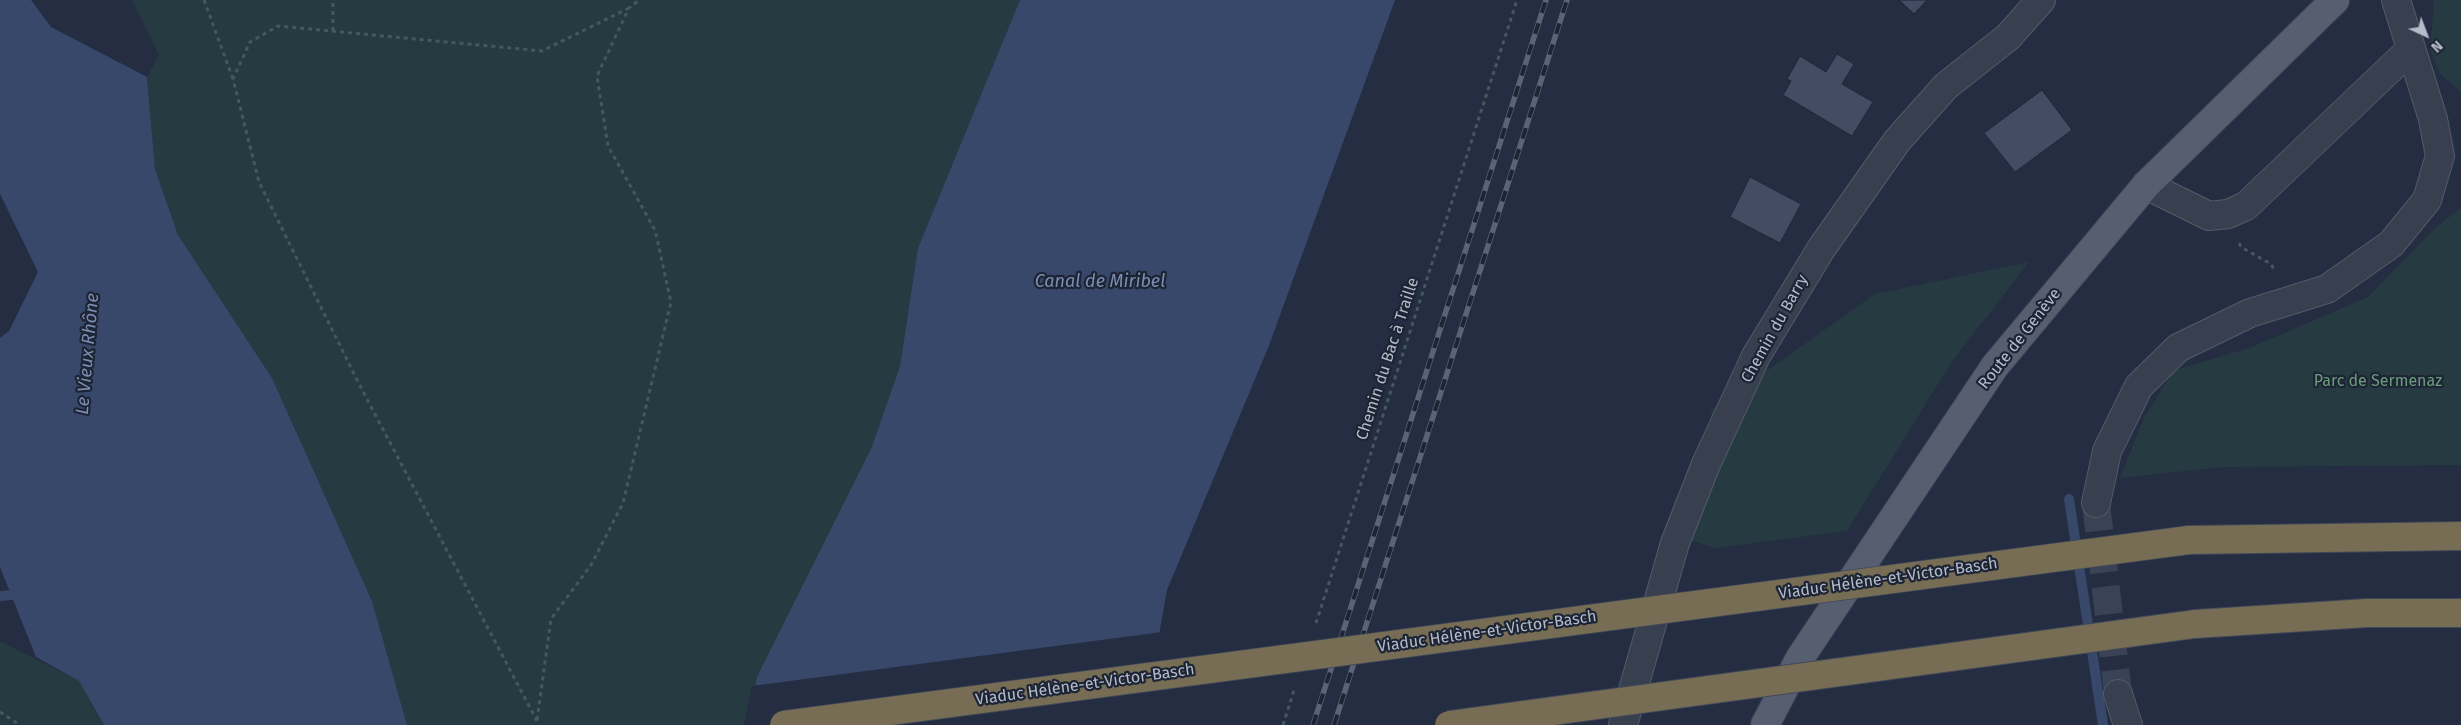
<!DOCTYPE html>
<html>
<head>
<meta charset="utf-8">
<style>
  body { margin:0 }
  #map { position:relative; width:2461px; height:725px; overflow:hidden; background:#242d41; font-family:"Fira Sans",sans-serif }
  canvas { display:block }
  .north { position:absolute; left:2401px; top:10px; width:50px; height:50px; -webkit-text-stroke:4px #1d2535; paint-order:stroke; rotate:137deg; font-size:14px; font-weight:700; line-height:20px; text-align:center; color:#b5bbcb }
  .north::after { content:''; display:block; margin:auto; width:18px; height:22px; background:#b5bbcb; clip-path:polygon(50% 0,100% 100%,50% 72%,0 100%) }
</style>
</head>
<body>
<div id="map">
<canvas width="2461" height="725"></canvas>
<div class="north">N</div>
</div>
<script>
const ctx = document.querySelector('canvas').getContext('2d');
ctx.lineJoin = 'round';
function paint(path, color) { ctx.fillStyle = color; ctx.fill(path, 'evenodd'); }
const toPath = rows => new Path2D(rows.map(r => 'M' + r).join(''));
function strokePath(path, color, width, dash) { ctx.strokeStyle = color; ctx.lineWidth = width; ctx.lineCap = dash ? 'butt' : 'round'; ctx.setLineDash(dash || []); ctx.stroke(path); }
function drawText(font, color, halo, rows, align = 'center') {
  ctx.font = font + ' "Fira Sans",sans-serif'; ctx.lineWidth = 4.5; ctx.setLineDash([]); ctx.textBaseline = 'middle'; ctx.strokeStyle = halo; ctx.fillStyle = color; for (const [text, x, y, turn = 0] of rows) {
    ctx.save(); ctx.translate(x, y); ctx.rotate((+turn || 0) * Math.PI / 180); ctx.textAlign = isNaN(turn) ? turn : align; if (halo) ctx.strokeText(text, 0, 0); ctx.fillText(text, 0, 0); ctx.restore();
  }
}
const green = toPath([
  [132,0,1020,0,918,248,900,366,871,449,757,677,747,725,407,725,372,601,272,378,178,235,155,169,147,77,159,55],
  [2434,0,2461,0,2461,92,2440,74,2430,50],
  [2461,208,2461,465,2223,467,2120,478,2143,420,2173,371,2252,347,2368,297,2435,228],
  [2029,262,1951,363,1847,531,1715,548,1686,539,1729,433,1710,411,1875,294],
  [0,641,79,681,104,725,0,725]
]);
const water = toPath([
  [0,0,31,0,51,27,147,77,155,169,178,235,272,378,372,601,407,725,104,725,79,681,36,657,0,567,0,338,9,331,38,272,0,194],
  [1020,0,1395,0,1268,348,1167,590,1143,725,747,725,757,677,871,449,900,366,918,248]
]);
const pier = toPath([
  [1162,632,1146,725,744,725,752,686]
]);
const stream = toPath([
  [2069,499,2103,725],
  [0,596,24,594]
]);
const building = toPath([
  [1899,0,1927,0,1914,14,1899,0],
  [1837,54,1854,64,1842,84,1873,102,1852,136,1783,95,1791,81,1787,79,1800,56,1826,72,1837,54],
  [2042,90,2072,130,2015,172,1984,133,2042,90],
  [1750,177,1801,204,1780,243,1730,217,1750,177]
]);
const minorTunnel = toPath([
  [2096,503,2118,694]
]);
const path = toPath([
  [204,0,233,79],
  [333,31,333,0],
  [2239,243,2241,247,2271,264,2275,272],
  [1316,623,1517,0],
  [0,712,20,725],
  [537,720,551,619,591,565,623,503,671,302,655,230,608,146,597,76,629,8,639,0],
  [537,721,358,382,259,182,233,79,250,42,278,26,542,51,629,8],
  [1283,725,1294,690]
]);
const minor = toPath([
  [2146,185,2209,216,2228,214,2246,206,2411,49],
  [2096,503,2107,451,2139,386,2178,348,2250,313,2327,289,2391,244,2427,200,2440,156,2433,119,2396,0],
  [2118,694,2128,725],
  [1623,725,1675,543,1706,464,1756,356,1821,249,1897,141,1946,86,2008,37,2041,0]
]);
const major = toPath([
  [1765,725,1800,658,1995,366,2146,185,2335,0]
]);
const highway = toPath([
  [2189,540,2461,536],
  [2195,624,2367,613,2461,613]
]);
const rail = toPath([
  [1313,725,1546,0],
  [1334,725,1567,0]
]);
const highwayBridge = toPath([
  [784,725,2189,540],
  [1449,725,2195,624]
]);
const streetNames = [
  ["Chemin du Barry",1775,329,-61],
  ["Route de Genève",2020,339,-52],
  ["Chemin du Bac à Traille",1388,359,-72],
  ["Viaduc Hélène-et-Victor-Basch",1888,579,-8],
  ["Viaduc Hélène-et-Victor-Basch",1487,632,-8],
  ["Viaduc Hélène-et-Victor-Basch",1085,685,-8]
];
const parkNames = [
  ["Parc de Sermenaz",2378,382]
];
const waterNames = [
  ["Canal de Miribel",1100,282],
  ["Le Vieux Rhône",88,354,-85]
];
paint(green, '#263b41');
paint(water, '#38486a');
paint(pier, '#242d41');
strokePath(stream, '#38486a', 10);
paint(building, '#434c63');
strokePath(building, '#1f2737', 1);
strokePath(minorTunnel, '#3a4256', 28, [28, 14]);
strokePath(minor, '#535b6b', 30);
strokePath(major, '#424959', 30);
strokePath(highway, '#404858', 30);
strokePath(path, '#44585e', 3, [4, 4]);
strokePath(minor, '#384050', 28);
strokePath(major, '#565e70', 28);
strokePath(highway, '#776d55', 28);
strokePath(rail, '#5a6377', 5.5);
strokePath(rail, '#1d2535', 4, [11]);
strokePath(highwayBridge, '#404858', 30, []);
strokePath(highwayBridge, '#776d55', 28);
drawText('16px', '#b5bbcb', '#1d2535', streetNames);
drawText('16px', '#6b9d7c', '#1d2535', parkNames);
drawText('italic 18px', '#7b8db3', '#1d2535', waterNames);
</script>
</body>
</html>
